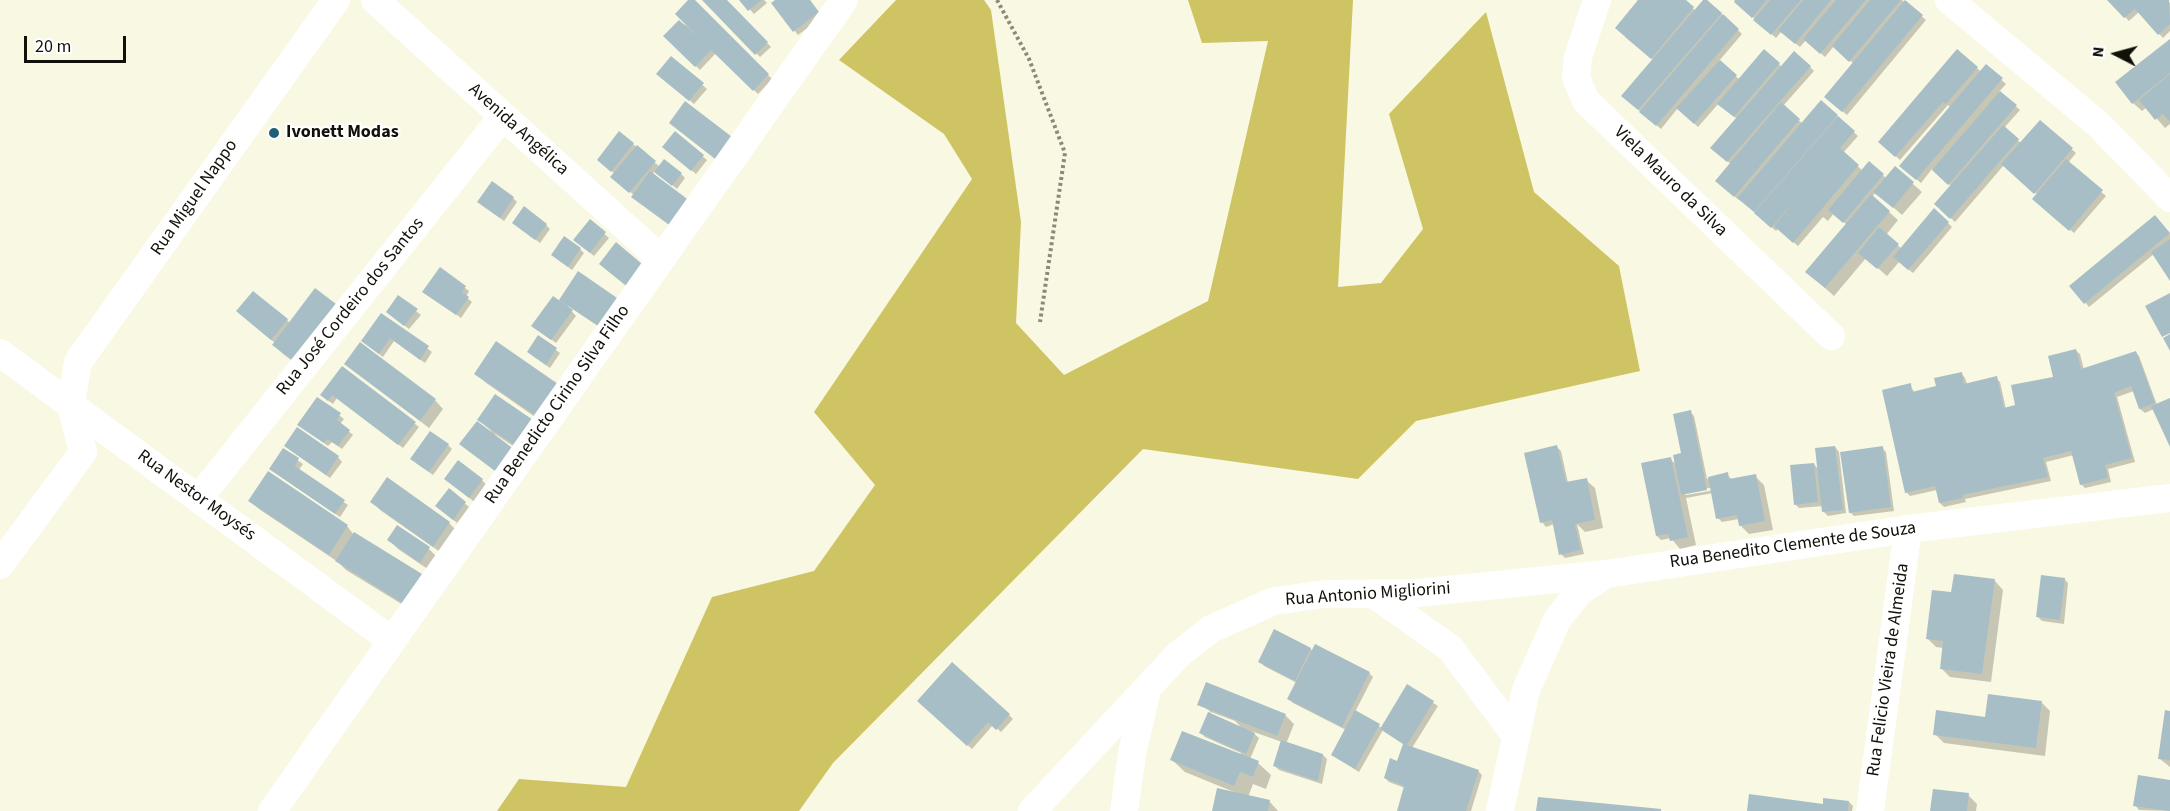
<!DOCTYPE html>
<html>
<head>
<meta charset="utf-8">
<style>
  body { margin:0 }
  #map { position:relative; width:2170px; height:811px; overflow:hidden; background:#f9f8e3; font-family:"Source Sans 3",sans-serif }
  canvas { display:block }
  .north { position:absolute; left:2086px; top:24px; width:60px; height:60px; -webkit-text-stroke:4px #fff; paint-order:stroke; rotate:276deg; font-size:16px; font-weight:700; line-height:24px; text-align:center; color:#111009 }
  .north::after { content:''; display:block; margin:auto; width:21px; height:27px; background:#111009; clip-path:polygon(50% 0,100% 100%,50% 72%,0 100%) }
  .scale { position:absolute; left:24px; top:36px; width:102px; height:27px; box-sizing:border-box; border:3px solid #111009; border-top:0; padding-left:8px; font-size:18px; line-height:21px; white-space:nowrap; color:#111009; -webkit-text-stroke:4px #fff; paint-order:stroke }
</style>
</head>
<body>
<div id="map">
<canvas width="2170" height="811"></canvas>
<div class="north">N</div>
<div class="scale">20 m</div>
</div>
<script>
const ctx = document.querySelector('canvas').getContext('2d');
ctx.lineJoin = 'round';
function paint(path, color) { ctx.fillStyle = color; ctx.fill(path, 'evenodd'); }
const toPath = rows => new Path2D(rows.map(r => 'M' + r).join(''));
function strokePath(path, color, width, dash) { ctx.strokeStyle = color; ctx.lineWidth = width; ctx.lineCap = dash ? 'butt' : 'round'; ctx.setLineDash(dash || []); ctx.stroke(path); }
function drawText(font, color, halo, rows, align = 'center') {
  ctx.font = font + ' "Source Sans 3",sans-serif'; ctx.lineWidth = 4.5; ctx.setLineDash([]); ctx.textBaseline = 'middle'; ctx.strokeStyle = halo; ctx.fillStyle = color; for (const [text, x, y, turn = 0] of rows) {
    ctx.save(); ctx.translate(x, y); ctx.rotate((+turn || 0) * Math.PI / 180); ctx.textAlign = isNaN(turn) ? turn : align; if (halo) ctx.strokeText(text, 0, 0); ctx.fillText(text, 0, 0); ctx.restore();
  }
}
const forest = toPath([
  [896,0,984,0,991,10,1021,222,1016,323,1064,375,1208,301,1268,41,1202,43,1188,0,1353,0,1338,287,1381,283,1423,229,1389,114,1486,12,1534,192,1619,266,1640,371,1416,421,1358,479,1143,449,833,763,799,811,497,811,519,779,626,787,712,597,814,571,875,485,814,412,972,179,944,134,839,60]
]);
const shadow = toPath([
  [690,0,693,0,772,79,758,94,716,53,700,70,665,36,679,22,690,27],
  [704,0,725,0,771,47,760,57],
  [741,0,764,0,767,3,754,14],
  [778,0,810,0,822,17,798,35,773,3],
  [1640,0,1684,0,1696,11,1707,0,1742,34,1719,61,1740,80,1764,51,1782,67,1810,67,1814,71,1783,106,1803,124,1821,102,1858,136,1843,153,1863,171,1869,163,1886,178,1895,168,1922,192,1902,215,1876,192,1872,197,1898,220,1886,235,1902,249,1948,223,1952,227,1913,273,1899,262,1887,276,1866,258,1834,296,1816,280,1847,225,1834,213,1828,221,1823,217,1798,246,1778,229,1776,231,1740,199,1739,200,1721,185,1731,164,1716,152,1737,119,1719,103,1698,127,1678,108,1661,129,1627,100,1653,60,1625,37],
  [1737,0,1902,0,1926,20,1847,115,1830,101,1854,64,1834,46,1825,57,1806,40,1800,47,1781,32,1776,38,1736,2],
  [2109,0,2167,0,2170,3,2170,31,2163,38,2139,12,2129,21],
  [2170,41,2170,124,2165,128,2147,107,2142,111,2133,103],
  [672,58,707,89,694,104,662,78],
  [1986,66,2006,84,1999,92,2020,110,2004,128,2021,143,2040,122,2076,153,2068,163,2106,196,2074,233,2038,203,2038,195,2004,165,1955,222,1940,208,1951,186,1932,169,1921,183,1905,170,1951,108,1948,105,1900,160,1884,146,1977,68,1981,72],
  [620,133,660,167,664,161,681,174,685,178,677,189,655,171,634,195,616,181,615,174,603,164],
  [675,133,707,160,696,174,668,151],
  [513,198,517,202,504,221,483,206],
  [590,221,609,238,594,256,579,244],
  [2159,221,2170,234,2170,278,2154,254,2089,307,2072,286],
  [546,225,550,229,540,243,518,226],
  [580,249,584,253,572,270,557,259],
  [440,269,469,291,466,297,472,302,461,318,428,295],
  [578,273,568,307,576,316,556,343,537,329,559,302],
  [398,297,421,315,409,329,392,316],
  [382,315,432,352,425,363,394,341,383,357,367,345],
  [247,320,287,320,290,323,309,373,283,354,274,345,275,343],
  [539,337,560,353,550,368,533,356],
  [497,343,545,424,485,382,476,374],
  [2075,350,2080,354,2084,370,2135,352,2139,356,2157,405,2170,399,2170,443,2154,409,2145,413,2140,409,2134,391,2117,397,2135,462,2108,469,2111,482,2085,488,2081,484,2074,455,2046,462,2051,481,1965,499,1966,502,1944,507,1940,503,1937,490,1910,496,1906,492,1910,385,1915,393,1938,387,1961,373,1965,378,1967,384,1996,378,2000,382,2006,409,2016,406,2055,378],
  [346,364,435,400,443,409,429,428],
  [342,368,419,427,403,448,337,398,333,404,326,399],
  [495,396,528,456,495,434,494,436,490,433,491,431,479,420],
  [318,399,344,419,340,424,353,435,342,449,332,442,328,446,303,428],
  [1690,412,1694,416,1707,479,1727,474,1732,480,1755,476,1764,485,1773,530,1749,534,1740,525,1739,519,1722,522,1718,518,1713,493,1686,498,1696,545,1680,549,1671,538,1661,540,1657,536,1670,459,1677,465,1683,454],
  [1714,487,1715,490,1686,495,1683,493],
  [448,445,452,449,433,475,416,463],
  [1557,447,1561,451,1568,483,1586,480,1595,488,1603,528,1585,532,1577,524,1584,554,1565,558,1561,554,1554,524,1546,527,1542,522],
  [1835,447,1839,452,1846,513,1828,516,1824,512,1823,506,1799,508,1795,504,1814,464,1818,469],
  [1882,448,1886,452,1894,511,1854,516,1850,512],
  [283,450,303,464,298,471,348,505,340,517,270,469],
  [290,450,338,457,342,462,330,478],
  [446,479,482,480,490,489,478,505],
  [449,490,469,507,457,523,441,510],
  [250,501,347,526,413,611,346,570,338,562,259,509],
  [372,501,449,523,458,532,443,554,380,510],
  [389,540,429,549,437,557,429,570,398,549],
  [2064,579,2068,583,2064,624,2042,621,2038,617],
  [1995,581,2003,590,1991,682,1950,677,1941,668,1944,648,1936,647,1927,638,1952,594],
  [1310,649,1369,673,1373,677,1355,712,1382,728,1407,686,1438,706,1412,748,1478,771,1482,775,1471,811,1398,811,1405,788,1389,782,1385,778,1398,762,1404,744,1383,730,1359,772,1332,755,1346,730,1293,703,1289,699,1297,683,1264,666,1260,662],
  [919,701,1009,715,1013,719,1001,732,993,725,972,749],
  [2042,703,2050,711,2045,756,1944,743,1935,734],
  [1199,704,1285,715,1294,724,1286,744,1323,755,1327,759,1322,784,1279,770,1275,766,1282,742,1251,731,1259,738,1250,759,1258,763,1271,775,1266,789,1253,784,1248,797,1269,801,1278,811,1214,811,1234,792,1185,772,1172,760,1240,755,1241,753,1205,737,1201,733,1210,711],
  [1211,712,1235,721,1242,728,1210,714],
  [2170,712,2170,767,2160,759],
  [2170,782,2170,811,2139,810,2135,805],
  [1968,795,1977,804,1976,811,1932,811],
  [1849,802,1853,806,1852,811,1748,811,1824,806]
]);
const building = toPath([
  [688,0,695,0,769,74,753,91,711,50,695,67,663,36,679,20,699,38,675,14],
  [702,0,727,0,768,42,755,55],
  [739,0,762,0,748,11],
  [775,0,810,0,819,12,793,32,771,3],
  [1638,0,1686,0,1694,7,1651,59,1615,28],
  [1703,0,1707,0,1722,13,1638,110,1621,96],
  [1735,0,1767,0,1752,18,1734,2],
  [1770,0,1801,0,1771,35,1753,20],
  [1803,0,1831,0,1795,44,1778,30],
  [1836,0,1866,0,1820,54,1803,39],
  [1870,0,1901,0,1849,62,1832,46],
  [1905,0,1923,15,1842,112,1824,97],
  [2107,0,2169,0,2170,24,2158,35,2135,9,2124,18],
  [1723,14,1739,29,1656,126,1639,112],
  [2170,39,2170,73,2132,104,2115,82],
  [1764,49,1780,63,1734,117,1717,104],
  [1957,49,1978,67,1946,104,1943,102,1895,157,1878,142],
  [1794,51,1811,66,1727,162,1710,148],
  [671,56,704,83,689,101,656,74],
  [1720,60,1737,75,1694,124,1676,108],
  [1986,64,2003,78,1916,180,1899,166],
  [2170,74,2170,122,2163,114,2155,120,2139,100],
  [2000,91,2017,105,1948,185,1932,170],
  [1821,100,1838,115,1754,212,1737,198],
  [685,101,736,140,719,162,669,123],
  [1781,102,1800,119,1734,197,1715,181],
  [1838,116,1855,131,1840,148,1859,165,1793,243,1774,226,1796,199,1771,228,1754,213],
  [2040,120,2073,148,2034,194,2001,164],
  [2003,125,2019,139,1950,219,1934,204],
  [619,131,634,143,611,172,597,160],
  [675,131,704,155,691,171,662,147],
  [637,145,656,161,629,193,610,177],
  [664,159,682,173,672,186,654,172],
  [2066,159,2103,190,2069,231,2032,199],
  [1869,161,1884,174,1843,223,1828,210],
  [1895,166,1914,182,1893,208,1873,192],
  [650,171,690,201,672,227,631,197],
  [492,181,514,197,500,218,477,202],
  [1871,194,1890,211,1825,288,1805,272],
  [524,206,547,224,535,240,512,223],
  [1934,208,1949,222,1908,270,1893,257],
  [2155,215,2170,233,2084,304,2069,286],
  [590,219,606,232,590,253,573,240],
  [1879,227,1899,244,1877,269,1858,253],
  [564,236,581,248,568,267,551,255],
  [2170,239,2170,281,2151,252],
  [616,242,642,264,630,289,599,264],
  [440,267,466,286,462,292,469,297,456,315,422,292],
  [578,271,620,300,601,328,559,300],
  [315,288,336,304,299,365,272,345],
  [253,291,288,319,271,340,236,311],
  [2170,293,2170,333,2162,337,2145,306],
  [398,295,418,309,404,326,386,312],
  [553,296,573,310,551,340,531,326],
  [381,313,429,346,420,360,390,338,379,354,361,341],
  [2170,334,2170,351,2163,338],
  [538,335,557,348,546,365,527,352],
  [496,341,558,384,536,416,474,374],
  [360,342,436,399,420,421,344,364],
  [2076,349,2081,369,2136,351,2155,403,2139,409,2131,386,2114,393,2132,458,2105,465,2108,478,2080,485,2071,451,2043,458,2048,477,1962,495,1963,498,1939,503,1935,486,1905,493,1882,390,1911,383,1912,392,1936,386,1934,378,1962,372,1964,384,1997,376,2004,408,2015,405,2011,385,2053,377,2048,356],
  [342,366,416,422,398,445,332,395,328,401,320,395],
  [495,394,536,422,519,448,477,420],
  [317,397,341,413,337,420,350,430,338,446,327,439,324,443,297,425],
  [2170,398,2170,447,2151,406],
  [1691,410,1707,490,1681,495,1673,455,1681,453,1673,414],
  [477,421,515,450,499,474,459,444],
  [297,427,339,456,326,475,284,446],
  [430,431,449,444,429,472,410,459],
  [1557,445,1566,482,1587,478,1595,520,1575,524,1581,550,1559,555,1552,520,1540,523,1524,453],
  [1835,446,1843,510,1822,512,1815,448],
  [1883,446,1891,507,1849,513,1840,452],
  [283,448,299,458,295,466,345,500,335,514,269,469],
  [1671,457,1688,537,1670,541,1668,534,1656,536,1641,463],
  [458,460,483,479,469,498,444,479],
  [1814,463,1818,502,1794,505,1790,465],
  [268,471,348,525,329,555,248,501],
  [1728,472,1729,479,1756,474,1765,521,1739,526,1737,515,1716,519,1708,477],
  [387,477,450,522,433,547,370,502],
  [449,488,466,502,453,520,435,506],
  [397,525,430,547,420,563,387,540],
  [354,532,422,574,404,604,335,561],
  [1954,574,1995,579,1982,674,1940,669,1943,641,1926,639,1932,590,1951,592],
  [2041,575,2065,578,2060,620,2036,617],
  [1274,629,1311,648,1295,681,1258,662],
  [1315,644,1370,672,1342,727,1287,699],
  [952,662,1010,714,996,730,988,722,967,746,917,701],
  [1206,682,1286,714,1277,736,1197,705],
  [1407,684,1434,701,1407,745,1479,770,1466,811,1397,811,1404,786,1384,778,1390,758,1397,761,1403,744,1380,729],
  [1988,694,2042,701,2036,748,1933,735,1936,710,1985,717],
  [1355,710,1380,724,1355,769,1331,755],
  [2165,710,2170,711,2170,760,2158,759],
  [1208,712,1255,733,1246,754,1199,733],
  [1182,731,1259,761,1253,777,1240,772,1234,786,1170,760],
  [1281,740,1323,754,1318,781,1273,766],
  [2138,775,2170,780,2170,811,2133,806],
  [1217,788,1270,800,1268,811,1212,811],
  [1933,789,1969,793,1967,811,1930,811],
  [1749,794,1823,804,1823,798,1849,801,1848,811,1747,811],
  [1538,797,1661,809,1661,811,1536,811]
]);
const path = toPath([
  [997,0,1029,59,1065,153,1040,322]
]);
const minor = toPath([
  [375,0,661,259],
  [1597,0,1578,57,1576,78,1586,101,1831,336],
  [1949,0,2099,125,2170,198],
  [0,353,392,641],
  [199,498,503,116],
  [0,565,83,452,71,404,78,362,336,0],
  [1372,593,1450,648,1516,736],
  [272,811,844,0],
  [1032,811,1179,654,1211,629,1274,601,1325,594,1417,593,1606,574,1908,529,2170,498],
  [1124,811,1132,754,1147,689],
  [1500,811,1526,690,1557,620,1579,592,1606,574],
  [1870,811,1908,529]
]);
const markers = [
  [274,133,6,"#206075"]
];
const streetNames = [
  ["Avenida Angélica",518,130,42],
  ["Viela Mauro da Silva",1670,182,44],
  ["Rua Miguel Nappo",195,198,-55],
  ["Rua José Cordeiro dos Santos",351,307,-51],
  ["Rua Benedicto Cirino Silva Filho",558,405,-55],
  ["Rua Nestor Moysés",196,496,36],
  ["Rua Benedito Clemente de Souza",1793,546,-8],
  ["Rua Antonio Migliorini",1368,595,-4],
  ["Rua Felicio Vieira de Almeida",1889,670,-82]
];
const poiNames = [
  ["Ivonett Modas",286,133]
];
paint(forest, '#cfc463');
paint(shadow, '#0003');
paint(building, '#a7bec7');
strokePath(path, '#8a897a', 4, [3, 3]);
strokePath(minor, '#fff', 28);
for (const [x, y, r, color] of markers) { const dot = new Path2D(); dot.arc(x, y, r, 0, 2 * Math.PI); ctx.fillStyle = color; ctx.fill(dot); strokePath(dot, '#fff', 2); }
drawText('18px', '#111009', '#fff', streetNames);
drawText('bold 18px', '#111009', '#fff', poiNames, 'left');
</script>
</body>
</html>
